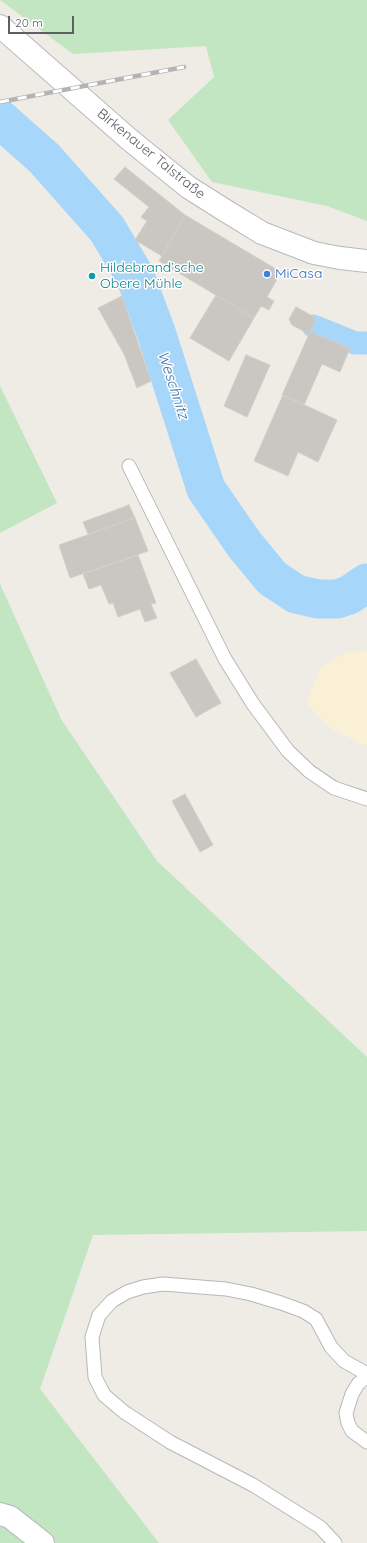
<!DOCTYPE html>
<html>
<head>
<meta charset="utf-8">
<style>
  body { margin:0 }
  #map { position:relative; width:367px; height:1543px; overflow:hidden; background:#eeece4; font-family:Quicksand,sans-serif }
  canvas { display:block }
  .scale { position:absolute; left:8px; top:16px; width:66px; height:18px; box-sizing:border-box; border:2px solid #5c6064; border-top:0; padding-left:5px; font-size:12px; line-height:14px; white-space:nowrap; color:#5c6064; -webkit-text-stroke:3px #fff; paint-order:stroke }
</style>
</head>
<body>
<div id="map">
<canvas width="367" height="1543"></canvas>
<div class="scale">20 m</div>
</div>
<script>
const ctx = document.querySelector('canvas').getContext('2d');
ctx.lineJoin = 'round';
function paint(path, color) { ctx.fillStyle = color; ctx.fill(path, 'evenodd'); }
const toPath = rows => new Path2D(rows.map(r => 'M' + r).join(''));
function strokePath(path, color, width, dash) { ctx.strokeStyle = color; ctx.lineWidth = width; ctx.lineCap = dash ? 'butt' : 'round'; ctx.setLineDash(dash || []); ctx.stroke(path); }
function drawText(font, color, halo, rows, align = 'center') {
  ctx.font = font + ' Quicksand,sans-serif'; ctx.lineWidth = 3; ctx.setLineDash([]); ctx.textBaseline = 'middle'; ctx.strokeStyle = halo; ctx.fillStyle = color; for (const [text, x, y, turn = 0] of rows) {
    ctx.save(); ctx.translate(x, y); ctx.rotate((+turn || 0) * Math.PI / 180); ctx.textAlign = isNaN(turn) ? turn : align; if (halo) ctx.strokeText(text, 0, 0); ctx.fillText(text, 0, 0); ctx.restore();
  }
}
const green = toPath([
  [0,0,367,0,367,221,327,206,212,182,168,120,214,77,206,46,73,54],
  [0,386,57,503,0,533],
  [0,584,61,719,157,861,367,1057,367,1231,93,1235,40,1389,159,1543,0,1543]
]);
const sand = toPath([
  [367,651,367,746,331,729,306,703,321,667,348,652]
]);
const canal = toPath([
  [313,326,355,343,367,343]
]);
const river = toPath([
  [0,119,44,158,107,229,135,276,156,332,206,489,244,544,272,578,296,594,318,599,337,599,349,595,367,583]
]);
const building = toPath([
  [125,167,185,215,162,256,135,240,147,221,141,217,149,207,114,179,125,167],
  [185,215,281,272,267,297,274,301,269,310,261,306,254,318,159,261,185,215],
  [216,295,254,318,229,361,190,338,216,295],
  [122,296,151,381,137,388,124,354,98,308,122,296],
  [296,307,316,318,309,334,292,325,289,319,296,307],
  [310,332,350,348,340,372,322,364,304,405,282,395,310,332],
  [246,355,270,365,247,417,224,406,246,355],
  [283,395,337,420,318,462,298,452,288,476,254,461,283,395],
  [129,505,135,518,88,534,83,522,129,505],
  [135,518,148,551,70,578,59,545,135,518],
  [138,555,156,603,151,604,157,618,145,622,140,609,118,617,113,603,109,604,101,585,89,589,83,574,138,555],
  [196,659,221,703,196,717,170,673,196,659],
  [185,794,213,845,200,852,172,801,185,794]
]);
const lane = toPath([
  [129,466,225,659,253,704,288,751,309,771,334,788,367,799],
  [367,1376,358,1384,352,1394,346,1413,348,1423,352,1431,367,1442],
  [335,1543,320,1527,253,1485,170,1442,124,1412,104,1395,95,1377,92,1337,99,1315,112,1301,127,1292,143,1287,163,1284,226,1289,251,1294,281,1303,303,1311,316,1319,331,1347,344,1361,367,1374]
]);
const street = toPath([
  [0,1514,10,1517,43,1543]
]);
const secondary = toPath([
  [0,26,130,140,188,187,226,211,262,233,314,253,340,258,367,261]
]);
const rail = toPath([
  [0,102,184,67]
]);
const markers = [
  [267,274,4,"#3f7fe0"],
  [92,276,4,"#0f9aa8"]
];
const streetNames = [
  ["Birkenauer Talstraße",151,154,39]
];
const cultureNames = [
  ["Hildebrand’sche",100,268],
  ["Obere Mühle",100,284]
];
const shopNames = [
  ["MiCasa",275,274]
];
const waterNames = [
  ["Weschnitz",173,385,72]
];
paint(green, '#c2e5c2');
paint(sand, '#f9f0d5');
strokePath(canal, '#a7d6fb', 23);
strokePath(river, '#a7d6fb', 39);
paint(building, '#cac7c2');
strokePath(building, '#d3cec3', 1);
strokePath(lane, '#b5b7bb', 15);
strokePath(street, '#b5b7bb', 24);
strokePath(secondary, '#b6b9be', 24);
strokePath(lane, '#fff', 13);
strokePath(street, '#fff', 22);
strokePath(secondary, '#fff', 22);
strokePath(rail, '#b3b4b4', 4.5);
strokePath(rail, '#fff', 3, [9]);
for (const [x, y, r, color] of markers) { const dot = new Path2D(); dot.arc(x, y, r, 0, 2 * Math.PI); ctx.fillStyle = color; ctx.fill(dot); strokePath(dot, '#fff', 1.5); }
drawText('14px', '#5c6064', '#fff', streetNames);
drawText('14px', '#0d838f', '#fff', cultureNames, 'left');
drawText('14px', '#366cbe', '#fff', shopNames, 'left');
drawText('italic 15px', '#4478ad', '#fff', waterNames);
</script>
</body>
</html>
